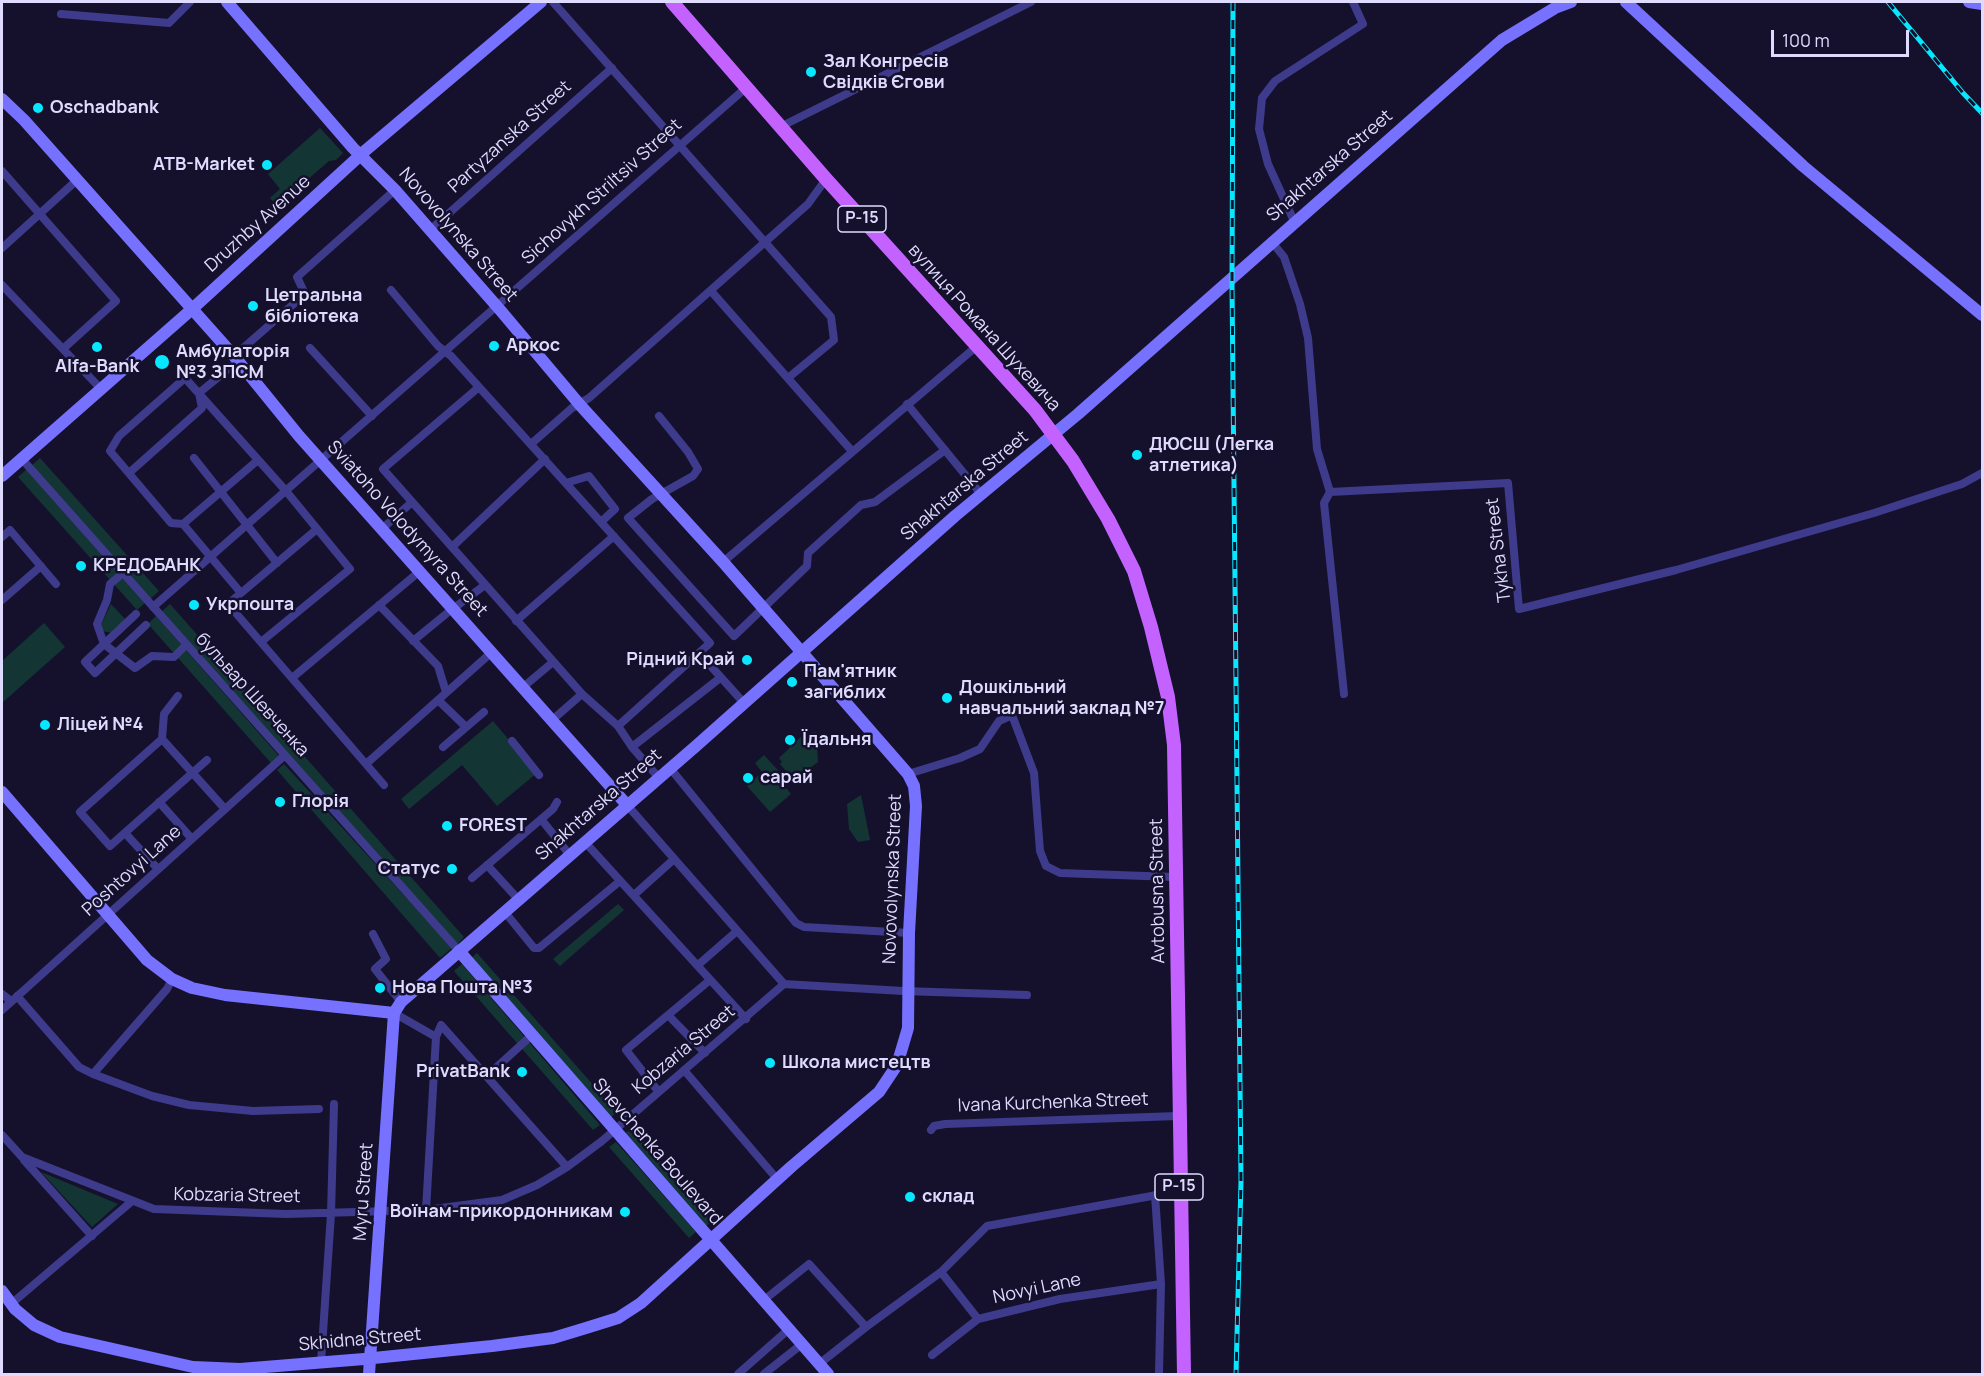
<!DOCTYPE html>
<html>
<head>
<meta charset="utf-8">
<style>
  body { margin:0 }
  #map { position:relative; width:1984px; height:1376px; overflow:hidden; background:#15112c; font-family:Manrope,sans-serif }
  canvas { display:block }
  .frame { position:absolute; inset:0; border:3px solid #dfdbff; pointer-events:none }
  .scale { position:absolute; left:1771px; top:30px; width:138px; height:27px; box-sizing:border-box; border:3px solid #dfdbff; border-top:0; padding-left:8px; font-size:18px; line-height:21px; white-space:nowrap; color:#dfdbff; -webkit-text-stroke:4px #15112c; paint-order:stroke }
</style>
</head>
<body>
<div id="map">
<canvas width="1984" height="1376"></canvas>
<div class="frame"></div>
<div class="scale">100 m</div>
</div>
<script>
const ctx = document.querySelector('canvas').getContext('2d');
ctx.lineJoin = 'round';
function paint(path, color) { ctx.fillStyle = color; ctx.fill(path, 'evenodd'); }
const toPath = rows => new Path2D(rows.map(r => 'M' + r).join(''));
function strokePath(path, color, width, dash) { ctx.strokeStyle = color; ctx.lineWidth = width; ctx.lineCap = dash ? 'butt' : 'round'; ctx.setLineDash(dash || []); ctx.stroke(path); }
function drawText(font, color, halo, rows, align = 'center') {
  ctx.font = font + ' Manrope,sans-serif'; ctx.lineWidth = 5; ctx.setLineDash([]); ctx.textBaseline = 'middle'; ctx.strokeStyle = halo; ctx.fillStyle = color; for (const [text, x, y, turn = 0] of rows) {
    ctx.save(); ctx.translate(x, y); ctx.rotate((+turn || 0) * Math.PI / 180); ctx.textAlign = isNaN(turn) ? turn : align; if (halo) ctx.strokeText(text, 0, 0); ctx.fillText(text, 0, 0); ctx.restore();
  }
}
const green = toPath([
  [320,128,343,153,336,160,329,161,277,206,270,198,280,189,268,174],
  [40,458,159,591,150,599,31,466],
  [27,469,146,602,137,610,18,477],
  [111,604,126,620,113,633,102,631,101,625],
  [170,604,464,937,456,946,160,613],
  [156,616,279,756,271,763,148,624],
  [44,623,65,647,2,703,2,661],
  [493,721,537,773,497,806,462,765,409,809,401,799],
  [816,732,818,762,806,771,800,764,805,771,793,779,780,764,782,762,779,758,804,734],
  [764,755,786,779,782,783,791,794,770,812,747,786,762,772,755,763],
  [284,764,452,948,440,958,277,770],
  [861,795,870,840,858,842,849,829,847,804],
  [618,904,624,910,560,966,553,959],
  [477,953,617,1112,609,1119,470,959],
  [462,964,600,1125,593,1130,454,971],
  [632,1128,712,1221,703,1229,624,1134],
  [616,1142,696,1232,689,1238,609,1147],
  [41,1172,118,1204,92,1227]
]);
const street = toPath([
  [553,2,831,317,834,340,788,378],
  [61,14,169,23,190,2],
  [782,126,1031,2],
  [2,171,116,301,64,348],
  [1294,221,1268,164,1259,129,1262,98,1275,81,1363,24,1353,2],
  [430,230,612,68],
  [1271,241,1284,257,1300,304,1308,338,1317,449,1330,492,1508,483,1519,609,1676,570,1874,513,1962,484,1982,473],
  [2,248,77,180],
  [2,285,101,389],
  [391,290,438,346,451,356,710,643,618,726],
  [711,291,851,450],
  [310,348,372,416],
  [234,356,305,294,297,277,395,190],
  [479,387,383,469,582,694,618,726,632,747,659,778],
  [907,404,981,494],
  [659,416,688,452,698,469,693,476,652,499,628,518,734,636,807,566,808,553,861,505,875,502,945,450],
  [531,444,572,408,589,398,808,204,826,179],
  [21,458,459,951],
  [194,458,277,563],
  [129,473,202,408,199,393,238,361],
  [566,483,589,476,615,509,601,522],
  [1330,492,1324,503,1344,694],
  [183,524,258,460],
  [383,528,412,502],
  [317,529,228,604,384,785],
  [2,537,10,530,56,584],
  [452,547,545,459],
  [723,562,977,346],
  [123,573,110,584,107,600,97,624,104,644,135,668,152,656,174,657,186,645],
  [241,593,183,524,171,523,110,451,119,436,185,378,286,491,350,569,261,642],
  [2,600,41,566],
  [379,605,438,666,446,692],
  [153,607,748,86],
  [454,608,485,585],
  [136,614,85,662,95,673,146,625],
  [516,621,614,536],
  [413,641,446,614],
  [699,653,744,703],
  [292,678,420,571],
  [522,688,553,662],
  [178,696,164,714,162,739,80,812,110,846,207,760],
  [438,700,466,727],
  [551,721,582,694],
  [162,739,225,809],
  [512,741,539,775],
  [443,747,484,712],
  [632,747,720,678],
  [366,764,492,652],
  [670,768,796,923,804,927,909,933],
  [908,774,960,758,980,749,999,721,1012,715,1034,773,1040,851,1046,866,1060,873,1174,877],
  [159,802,192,839],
  [627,805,784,984],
  [541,819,569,854],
  [125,833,158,869],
  [584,841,746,1019],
  [487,865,518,899],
  [472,878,553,809,557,802],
  [634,895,673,860],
  [504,911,534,948,539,948,620,881],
  [373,934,386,959,375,969,401,1002],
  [698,965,737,931],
  [2,994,11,1001],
  [17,996,79,1067,93,1074,152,1096,189,1105,253,1111,319,1109],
  [2,1010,284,756],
  [394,1013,436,1037],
  [668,1015,705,1053],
  [684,1070,777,1179],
  [93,1074,167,989,172,979],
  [487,1076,532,1035],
  [658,1091,626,1050,710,980],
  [931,1130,934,1126,945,1124,1178,1116],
  [2,1135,22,1157,154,1209,286,1214,426,1210,502,1200,537,1185,567,1167,602,1141,784,984,903,991,1027,995],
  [24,1160,92,1236],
  [1155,1195,1161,1284,1159,1374],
  [426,1210,436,1037,441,1025,567,1167],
  [941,1272,978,1319],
  [764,1300,809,1264,866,1327,941,1272,987,1226,1179,1191],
  [11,1304,131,1202],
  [932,1355,978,1319,1060,1299,1161,1284],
  [321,1362,331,1214,334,1104],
  [819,1364,866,1327],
  [738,1374,789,1329],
  [764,1374,802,1344]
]);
const secondary = toPath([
  [1626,2,1803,166,1982,315],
  [1969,2,1982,4],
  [2,99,24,120,234,356,299,436,627,805],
  [2,476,191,310,366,150,541,2],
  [2,792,147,960,172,979,192,988,225,995,394,1013],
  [459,951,828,1374],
  [2,1291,15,1309,34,1325,60,1337,193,1367,240,1369,364,1359,492,1346,553,1338,586,1328,618,1318,641,1303,791,1167,879,1092,897,1065,908,1028,909,933,916,806,914,786,908,774,723,562,580,405,501,311,395,190,353,148,227,2],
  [369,1374,394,1013,401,1002,696,746,955,516,1078,414,1502,40,1555,8,1571,2]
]);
const primary = toPath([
  [672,2,826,179,1035,410,1073,461,1108,519,1134,571,1151,627,1168,697,1174,745,1184,1374]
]);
const rail = toPath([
  [1233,2,1232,286,1241,1181,1236,1374],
  [1888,2,1963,93,1982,113]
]);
const markers = [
  [811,72,6,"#07e7ff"],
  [38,108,6,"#07e7ff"],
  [267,165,6,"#07e7ff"],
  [253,306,6,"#07e7ff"],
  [494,346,6,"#07e7ff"],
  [97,347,6,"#07e7ff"],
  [162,362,8,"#07e7ff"],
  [1137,455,6,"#07e7ff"],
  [81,566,6,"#07e7ff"],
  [194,605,6,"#07e7ff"],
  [747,660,6,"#07e7ff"],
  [792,682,6,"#07e7ff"],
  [947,698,6,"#07e7ff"],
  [45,725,6,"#07e7ff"],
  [790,740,6,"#07e7ff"],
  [748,778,6,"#07e7ff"],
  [280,802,6,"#07e7ff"],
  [447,826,6,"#07e7ff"],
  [452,869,6,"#07e7ff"],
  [380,988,6,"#07e7ff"],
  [770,1063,6,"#07e7ff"],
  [522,1072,6,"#07e7ff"],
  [910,1197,6,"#07e7ff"],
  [625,1212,6,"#07e7ff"]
];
const shields = [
  [862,219,48],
  [1179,1187,48]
];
const shieldNames = [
  ["Р-15",862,219],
  ["Р-15",1179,1187]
];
const poiNames = [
  ["Зал Конгресів",823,62],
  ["Свідків Єгови",823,83],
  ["Oschadbank",50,108],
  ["ATB-Market",255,165,"right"],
  ["Цетральна",265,296],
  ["бібліотека",265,317],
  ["Аркос",506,346],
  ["Амбулаторія",176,352],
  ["№3 ЗПСМ",176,373],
  ["Alfa-Bank",97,367,"center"],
  ["ДЮСШ (Легка",1149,445],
  ["атлетика)",1149,466],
  ["КРЕДОБАНК",93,566],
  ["Укрпошта",206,605],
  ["Рідний Край",735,660,"right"],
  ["Пам'ятник",804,672],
  ["загиблих",804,693],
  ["Дошкільний",959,688],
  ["навчальний заклад №7",959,709],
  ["Ліцей №4",57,725],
  ["Їдальня",802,740],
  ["сарай",760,778],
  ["Глорія",292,802],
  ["FOREST",459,826],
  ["Статус",440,869,"right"],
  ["Нова Пошта №3",392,988],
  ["Школа мистецтв",782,1063],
  ["PrivatBank",510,1072,"right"],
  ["склад",922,1197],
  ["Воїнам-прикордонникам",613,1212,"right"]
];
const streetNames = [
  ["Partyzanska Street",510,137,-42],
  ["Shakhtarska Street",1330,166,-41],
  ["Sichovykh Striltsiv Street",602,192,-42],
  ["Druzhby Avenue",258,224,-42],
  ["Novovolynska Street",458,235,49],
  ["вулиця Романа Шухевича",984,328,48],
  ["Shakhtarska Street",965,486,-40],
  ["Sviatoho Volodymyra Street",407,529,48],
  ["Tykha Street",1499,550,-97],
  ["бульвар Шевченка",252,695,48],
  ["Shakhtarska Street",599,805,-41],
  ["Poshtovyi Lane",132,871,-42],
  ["Novovolynska Street",893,879,-88],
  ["Avtobusna Street",1158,891,-91],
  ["Kobzaria Street",684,1050,-40],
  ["Ivana Kurchenka Street",1053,1103,-2],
  ["Shevchenka Boulevard",657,1152,49],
  ["Myru Street",364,1192,-86],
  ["Kobzaria Street",237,1196,1],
  ["Novyi Lane",1037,1289,-12],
  ["Skhidna Street",360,1340,-5]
];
paint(green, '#133635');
strokePath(street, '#3e3b8c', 8);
strokePath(secondary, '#7672ff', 12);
strokePath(primary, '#c462ff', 14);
strokePath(rail, '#07e7ff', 5);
strokePath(rail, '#15112c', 3, [9]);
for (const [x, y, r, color] of markers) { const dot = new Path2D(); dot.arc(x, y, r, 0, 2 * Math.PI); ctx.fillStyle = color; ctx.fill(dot); strokePath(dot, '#15112c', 2); }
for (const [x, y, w] of shields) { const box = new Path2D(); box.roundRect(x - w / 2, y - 13, w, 26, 4.5); ctx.fillStyle = '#15112c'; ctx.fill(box); strokePath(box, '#dfdbff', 1.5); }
drawText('bold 16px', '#dfdbff', null, shieldNames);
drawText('bold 18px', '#dfdbff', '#15112c', poiNames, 'left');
drawText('18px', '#dfdbff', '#15112c', streetNames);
</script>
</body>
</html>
